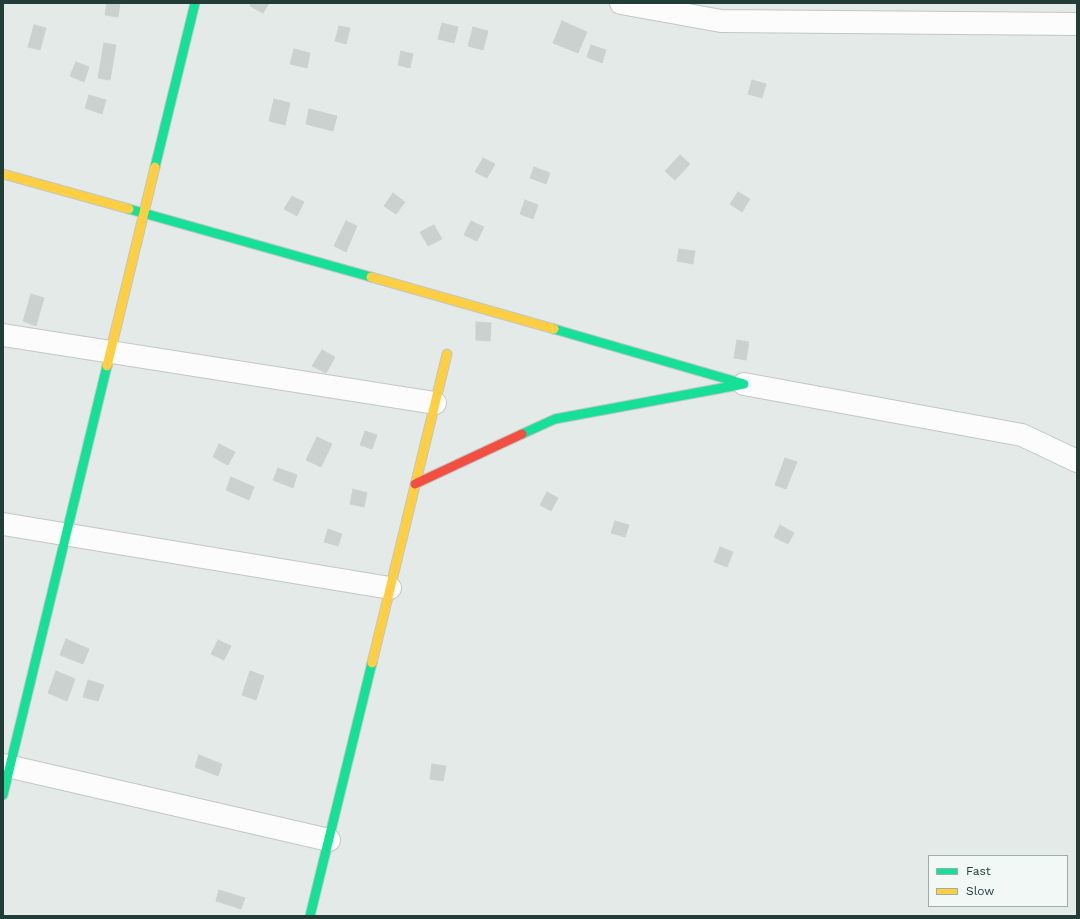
<!DOCTYPE html>
<html>
<head>
<meta charset="utf-8">
<style>
  body { margin:0 }
  #map { position:relative; width:1080px; height:919px; overflow:hidden; background:#e4eae7; font-family:"Work Sans",sans-serif }
  canvas { display:block }
  .frame { position:absolute; inset:0; border:4px solid #223d38; pointer-events:none }
  .legend { position:absolute; left:928px; top:855px; width:140px; height:52px; box-sizing:border-box; background:#f2f8f6; border:1px solid #9fadaa; margin:0; padding:5px 7px; list-style:none; font-size:12px; color:#223d38 }
  .legend li { display:flex; align-items:center; gap:8px; height:20px }
  .legend b { width:20px; border:1px solid #9fadaa }
</style>
</head>
<body>
<div id="map">
<canvas width="1080" height="919"></canvas>
<div class="frame"></div>
<ul class="legend">
<li><b style="height:5px;background:#16e098"></b>Fast</li>
<li><b style="height:5px;background:#ffcf43"></b>Slow</li>
</ul>
</div>
<script>
const ctx = document.querySelector('canvas').getContext('2d');
ctx.lineJoin = 'round';
function paint(path, color) { ctx.fillStyle = color; ctx.fill(path, 'evenodd'); }
const toPath = rows => new Path2D(rows.map(r => 'M' + r).join(''));
function strokePath(path, color, width, dash) { ctx.strokeStyle = color; ctx.lineWidth = width; ctx.lineCap = dash ? 'butt' : 'round'; ctx.setLineDash(dash || []); ctx.stroke(path); }
const building = toPath([
  [107,3,120,3,118,17,105,15,107,3],
  [251,3,269,3,263,13,250,6,251,3],
  [562,21,587,32,578,53,553,43,562,21],
  [442,23,458,27,454,43,438,39,442,23],
  [34,25,46,28,40,50,28,47,34,25],
  [339,26,350,28,346,44,335,41,339,26],
  [473,27,488,31,483,50,468,46,473,27],
  [104,43,116,45,110,80,98,78,104,43],
  [591,45,606,50,602,63,587,57,591,45],
  [294,49,310,53,307,68,290,64,294,49],
  [401,51,413,54,410,68,398,65,401,51],
  [76,62,89,67,84,82,70,76,76,62],
  [752,80,766,84,762,98,748,94,752,80],
  [89,95,106,100,102,114,85,108,89,95],
  [274,99,290,103,285,125,269,121,274,99],
  [309,109,337,116,333,131,306,124,309,109],
  [680,155,690,164,675,180,665,171,680,155],
  [483,158,495,164,487,178,475,172,483,158],
  [534,167,550,173,546,184,530,178,534,167],
  [738,192,750,199,742,212,730,204,738,192],
  [393,193,405,202,396,214,384,206,393,193],
  [292,196,304,202,297,216,284,209,292,196],
  [525,200,538,205,533,219,520,214,525,200],
  [346,221,357,226,346,252,334,246,346,221],
  [471,221,484,227,477,241,464,235,471,221],
  [434,225,442,239,428,246,420,232,434,225],
  [679,249,695,251,693,264,677,261,679,249],
  [31,294,44,298,36,326,23,321,31,294],
  [476,322,491,323,490,341,476,340,476,322],
  [737,340,749,342,746,360,734,358,737,340],
  [322,350,335,357,326,373,312,366,322,350],
  [365,431,377,435,372,449,360,445,365,431],
  [317,437,332,444,321,467,306,460,317,437],
  [219,444,235,452,228,465,213,457,219,444],
  [785,458,797,462,786,489,775,485,785,458],
  [278,468,297,475,293,488,273,480,278,468],
  [231,477,254,487,249,500,226,490,231,477],
  [353,489,367,493,364,507,350,504,353,489],
  [547,492,558,498,551,511,540,505,547,492],
  [615,521,629,525,625,537,611,533,615,521],
  [780,525,794,533,788,544,774,537,780,525],
  [328,529,342,534,338,546,324,542,328,529],
  [720,547,733,552,727,567,714,562,720,547],
  [66,639,89,649,83,664,60,655,66,639],
  [218,640,231,646,224,660,211,654,218,640],
  [56,671,75,679,67,701,48,693,56,671],
  [250,671,264,676,256,700,242,695,250,671],
  [88,680,104,685,98,701,83,697,88,680],
  [199,755,222,764,218,776,195,767,199,755],
  [432,764,446,766,443,781,430,779,432,764],
  [219,890,245,898,241,909,216,901,219,890]
]);
const street = toPath([
  [621,3,721,21,1077,24],
  [3,335,435,403],
  [744,384,1022,435,1077,461],
  [3,524,390,588],
  [3,765,329,840]
]);
const fast = toPath([
  [155,167,195,3],
  [129,209,371,277],
  [522,434,555,419,744,384,554,329],
  [3,795,107,366],
  [310,916,372,663]
]);
const slow = toPath([
  [3,174,129,209],
  [371,277,554,329],
  [107,366,155,167],
  [372,663,447,354]
]);
const jam = toPath([
  [415,484,522,434]
]);
paint(building, '#cbd1cf');
strokePath(building, '#cdd2d0', 1);
strokePath(street, '#c1c7c5', 24);
strokePath(fast, '#c0c7c5', 11);
strokePath(slow, '#c0c7c5', 11);
strokePath(jam, '#c0c7c5', 11);
strokePath(street, '#fbfcfb', 22);
strokePath(fast, '#16e098', 9);
strokePath(slow, '#ffcf43', 9);
strokePath(jam, '#f24e42', 9);
</script>
</body>
</html>
